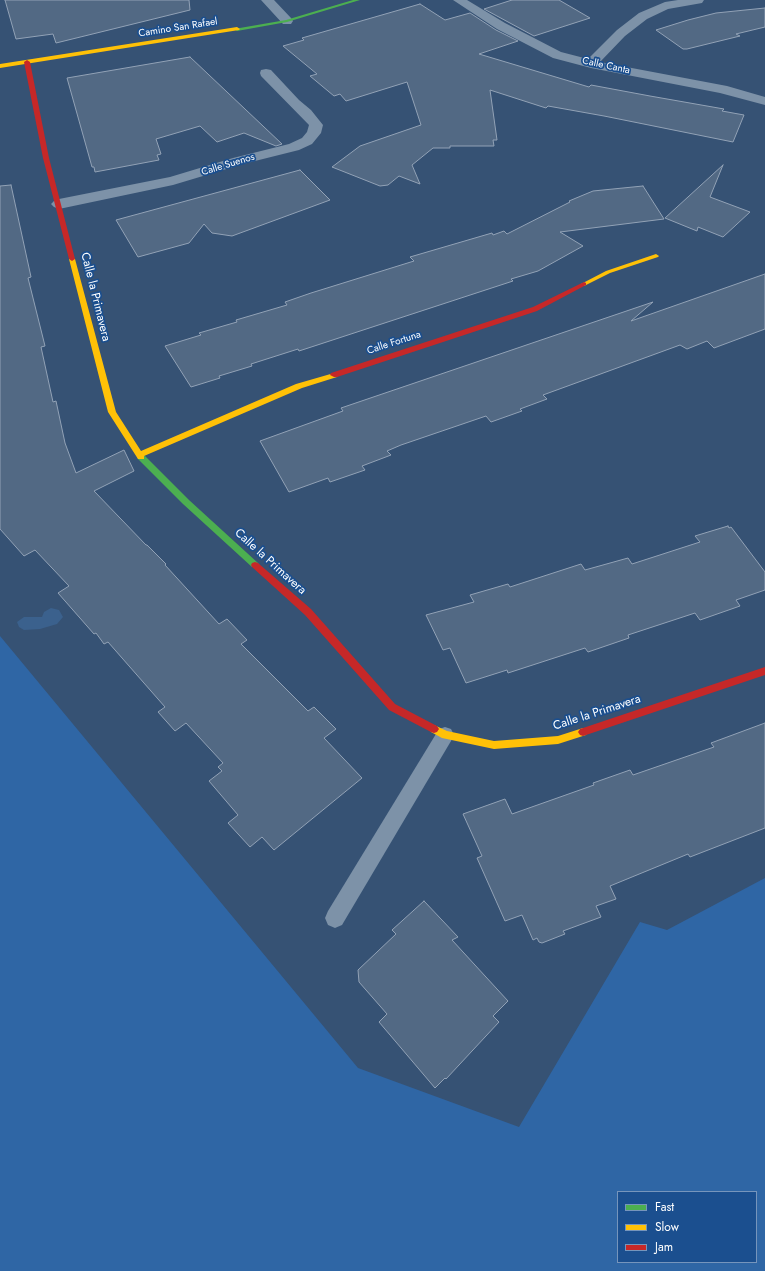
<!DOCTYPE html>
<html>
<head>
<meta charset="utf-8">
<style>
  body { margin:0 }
  #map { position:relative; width:765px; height:1271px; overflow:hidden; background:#365274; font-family:Jost,sans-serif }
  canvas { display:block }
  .legend { position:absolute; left:617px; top:1191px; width:140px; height:72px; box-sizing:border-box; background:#1b4f8f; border:1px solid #7695bc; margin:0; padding:5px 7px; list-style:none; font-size:12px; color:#fff }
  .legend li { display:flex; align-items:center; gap:8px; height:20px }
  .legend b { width:20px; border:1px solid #7695bc }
</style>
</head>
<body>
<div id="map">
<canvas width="765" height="1271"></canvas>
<ul class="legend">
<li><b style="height:5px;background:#4caf50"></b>Fast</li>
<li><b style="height:5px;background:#ffc107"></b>Slow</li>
<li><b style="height:5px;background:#c62828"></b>Jam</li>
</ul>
</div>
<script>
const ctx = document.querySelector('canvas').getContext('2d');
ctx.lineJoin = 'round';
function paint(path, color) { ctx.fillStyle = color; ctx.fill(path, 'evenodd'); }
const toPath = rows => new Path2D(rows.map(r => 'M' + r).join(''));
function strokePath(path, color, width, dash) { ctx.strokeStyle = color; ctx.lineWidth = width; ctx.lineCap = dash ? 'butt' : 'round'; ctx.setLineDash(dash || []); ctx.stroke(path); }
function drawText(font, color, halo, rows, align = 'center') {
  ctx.font = font + ' Jost,sans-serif'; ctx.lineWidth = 3.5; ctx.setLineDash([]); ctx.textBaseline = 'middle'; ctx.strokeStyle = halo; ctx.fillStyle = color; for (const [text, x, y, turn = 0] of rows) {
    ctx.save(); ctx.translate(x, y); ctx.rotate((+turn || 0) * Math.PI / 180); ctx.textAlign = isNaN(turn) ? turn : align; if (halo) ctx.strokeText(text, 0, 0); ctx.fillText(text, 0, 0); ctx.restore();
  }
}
const green = toPath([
  [0,636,358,1068,519,1127,640,922,667,930,765,878,765,1271,0,1271],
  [618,1192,756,1192,756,1262,618,1262]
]);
const water = toPath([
  [51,608,59,610,63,617,57,624,40,629,24,630,19,627,17,622,24,617,42,617,44,612]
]);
const building = toPath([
  [5,0,189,0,190,10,56,43,53,34,16,39,5,0],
  [512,0,559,0,590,18,534,36,484,9,512,0],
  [420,4,445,20,470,13,496,30,518,41,479,54,589,87,591,85,650,96,724,109,722,111,744,115,733,142,604,116,548,106,546,108,490,90,497,140,493,140,494,146,450,146,450,148,433,148,412,165,420,184,399,176,388,185,380,186,332,167,360,146,421,125,407,82,346,101,340,94,334,96,310,76,317,74,283,46,304,40,302,38,420,4],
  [765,8,765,27,736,34,740,36,687,49,683,49,656,30,688,20,716,13,765,8],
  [190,57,282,144,276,146,244,133,217,142,200,126,156,139,161,154,157,155,159,160,95,172,94,167,92,167,67,78,190,57],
  [723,165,710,197,750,212,723,237,698,227,697,231,665,218,723,165],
  [300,170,330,200,232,236,212,233,204,224,189,243,138,257,116,220,300,170],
  [11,185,31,277,28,278,45,346,41,347,53,402,56,401,65,443,76,473,124,450,134,471,94,491,146,545,147,545,166,564,165,565,219,624,227,619,247,640,241,644,308,711,314,707,336,729,324,738,362,778,274,850,262,837,250,847,228,823,238,815,209,781,222,771,218,767,223,763,186,723,175,731,158,712,165,707,108,642,104,644,96,633,94,634,58,593,69,586,35,550,24,556,0,529,0,186,11,185],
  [643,186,664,219,560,232,583,246,538,271,511,279,513,281,299,351,298,349,251,364,252,366,219,376,220,378,191,387,165,346,201,335,199,333,237,322,236,320,287,305,285,302,311,293,414,261,410,257,492,233,493,235,504,231,507,234,570,202,569,201,593,191,643,186],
  [765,274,765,329,714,348,707,341,687,349,680,345,543,395,547,399,520,409,522,411,491,422,486,416,401,445,387,451,391,455,362,466,365,470,330,482,328,478,289,492,260,441,343,411,341,408,653,302,631,321,765,274],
  [728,526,729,528,731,527,765,572,765,590,736,600,740,606,700,620,695,613,628,635,629,638,588,652,585,648,508,673,507,670,466,683,450,648,443,650,426,615,474,602,470,595,508,584,510,587,581,564,585,570,628,558,632,564,700,542,695,536,728,526],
  [765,723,765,828,690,857,688,854,610,886,616,899,596,906,601,917,563,931,565,934,542,943,539,942,537,938,533,940,522,915,505,921,477,858,482,856,463,814,505,799,512,814,594,785,593,783,630,770,633,775,714,747,711,743,765,723],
  [424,901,458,937,452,940,508,1001,493,1016,499,1022,446,1079,445,1078,435,1088,379,1022,387,1014,359,982,358,970,396,934,392,930,424,901]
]);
const lane = toPath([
  [445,727,451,729,454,735,451,741,342,925,335,928,328,925,325,918,328,911,439,729,445,727]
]);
const street = toPath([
  [261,0,274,0,291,18,293,21,291,24,283,24,261,0],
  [453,0,467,0,505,23,561,52,588,59,617,30,639,13,665,2,678,0,704,0,702,3,668,9,647,19,625,36,600,62,727,86,765,97,765,105,720,93,591,68,553,58,497,29,453,0],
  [266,69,271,70,299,100,311,110,323,125,321,133,312,144,299,150,243,164,173,185,59,209,54,207,51,204,54,201,59,199,170,177,233,158,289,144,302,138,307,132,309,125,261,76,260,73,261,70,266,69]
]);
const fast = toPath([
  [353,0,360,0,287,22,237,31,234,29,286,20,353,0],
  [141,454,144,455,189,500,258,563,259,565,258,567,252,567,183,504,138,459,137,457,138,455,141,454]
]);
const slow = toPath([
  [237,27,240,29,239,30,0,68,0,64,237,27],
  [656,254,659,256,658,257,610,273,584,286,581,284,606,271,656,254],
  [72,257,75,259,116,412,141,451,296,384,334,373,338,375,337,377,302,388,144,456,144,459,138,459,108,412,69,259,72,257],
  [434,725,447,731,494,741,558,736,583,728,586,729,588,732,586,735,558,744,494,749,442,738,431,732,429,729,431,726,434,725]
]);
const jam = toPath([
  [27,60,30,62,49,158,75,259,72,261,69,259,43,158,24,62,27,60],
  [584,282,586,283,586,285,537,311,337,377,334,377,330,375,331,373,533,307,584,282],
  [255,562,258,563,311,609,395,704,437,726,439,729,437,732,434,733,431,732,389,710,305,615,252,567,251,565,252,563,255,562],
  [765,667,765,675,583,736,580,735,578,732,580,729,583,728,765,667]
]);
const farStreetnames = [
  ["Camino San Rafael",178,28,-9],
  ["Calle Canta",606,66,12],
  ["Calle Suenos",228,165,-17],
  ["Calle Fortuna",394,343,-18]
];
const streetNames = [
  ["Calle la Primavera",95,297,76],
  ["Calle la Primavera",270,562,42],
  ["Calle la Primavera",597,713,-18]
];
paint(green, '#2f66a5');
paint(water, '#3b618d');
paint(building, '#526984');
strokePath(building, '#92a2b6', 1);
paint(lane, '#7d92a8');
paint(street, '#7d92a8');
paint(fast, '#4caf50');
paint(slow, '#ffc107');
paint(jam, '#c62828');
drawText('10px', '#fff', '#1b4f8f', farStreetnames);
drawText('12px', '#fff', '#1b4f8f', streetNames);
</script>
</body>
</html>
